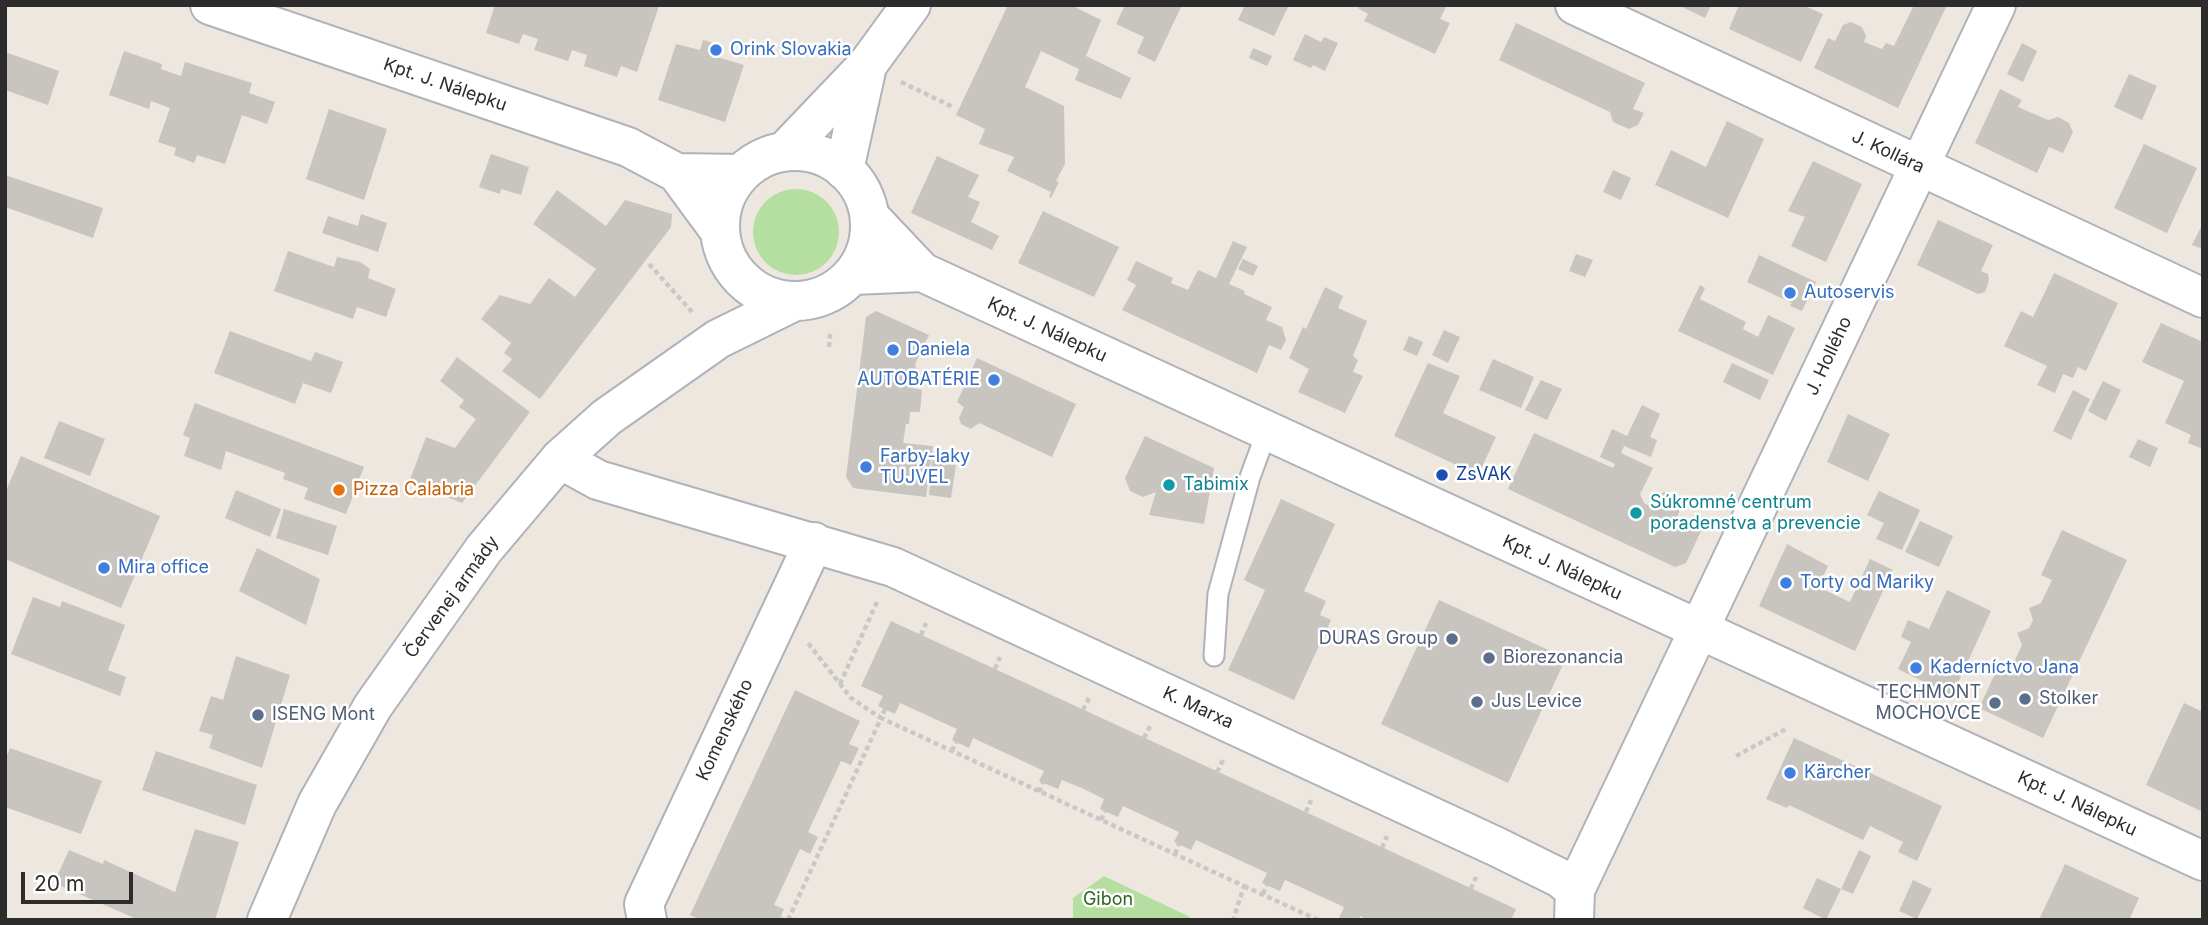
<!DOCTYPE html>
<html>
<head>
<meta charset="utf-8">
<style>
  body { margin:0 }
  #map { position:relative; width:2208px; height:925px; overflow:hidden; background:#ede7e0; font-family:Inter,sans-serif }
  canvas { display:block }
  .frame { position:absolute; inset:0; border:7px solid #2c2c2c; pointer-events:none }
  .scale { position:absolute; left:21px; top:872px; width:112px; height:32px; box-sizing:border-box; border:4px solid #2c2c2c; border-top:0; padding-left:9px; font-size:21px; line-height:24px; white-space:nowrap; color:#2c2c2c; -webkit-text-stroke:5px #fff; paint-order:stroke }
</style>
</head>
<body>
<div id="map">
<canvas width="2208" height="925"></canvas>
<div class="frame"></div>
<div class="scale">20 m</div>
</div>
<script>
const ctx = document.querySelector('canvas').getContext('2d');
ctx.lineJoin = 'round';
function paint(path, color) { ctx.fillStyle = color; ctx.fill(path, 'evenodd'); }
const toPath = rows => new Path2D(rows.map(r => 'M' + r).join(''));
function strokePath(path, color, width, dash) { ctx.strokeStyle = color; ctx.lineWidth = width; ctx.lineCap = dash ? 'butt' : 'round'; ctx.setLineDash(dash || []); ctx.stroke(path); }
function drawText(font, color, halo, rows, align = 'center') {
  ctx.font = font + ' Inter,sans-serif'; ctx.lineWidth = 5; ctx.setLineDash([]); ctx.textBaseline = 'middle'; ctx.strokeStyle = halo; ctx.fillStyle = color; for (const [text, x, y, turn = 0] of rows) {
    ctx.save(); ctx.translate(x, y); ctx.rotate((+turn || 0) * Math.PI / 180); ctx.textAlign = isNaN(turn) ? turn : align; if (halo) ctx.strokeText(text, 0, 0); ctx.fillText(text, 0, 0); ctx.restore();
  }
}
const green = toPath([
  '753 232a43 43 0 1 1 86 0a43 43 0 1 1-86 0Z',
  [1104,876,1190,917,1189,920,1073,920,1073,898]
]);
const building = toPath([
  [495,5,658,5,659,6,637,72,621,66,617,77,584,66,587,55,572,50,568,61,534,50,538,39,523,34,519,44,486,33],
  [1008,5,1071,5,1101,20,1086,56,1131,78,1121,99,1075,80,1079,69,1041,51,1025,87,1064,106,1065,164,1056,181,1059,182,1051,198,1049,197,1051,192,1007,171,1014,157,979,144,985,129,956,115],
  [1125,5,1182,5,1155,62,1137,53,1144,37,1116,24],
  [1245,5,1289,5,1274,36,1238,20],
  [1360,5,1447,5,1440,19,1450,23,1435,54,1364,21,1368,14,1358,8],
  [1678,5,1711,5,1705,18],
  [1739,5,1803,5,1823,14,1801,62,1729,29],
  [1914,5,1947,5,1898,108,1814,68,1828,38,1835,41,1843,25,1851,22,1862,27,1866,36,1864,42,1882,49,1886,43,1894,46],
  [1516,23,1645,83,1633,109,1644,113,1638,125,1629,129,1613,122,1610,112,1499,60],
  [1305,34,1321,42,1324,37,1338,43,1325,71,1313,65,1311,68,1293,60],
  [703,40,721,45,717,57,744,65,725,122,658,100,676,44,700,50],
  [2022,43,2037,51,2023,82,2007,74],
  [1253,48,1272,56,1267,66,1249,58],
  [124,51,162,64,161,69,181,76,185,62,252,83,249,93,275,102,267,124,242,115,225,164,197,155,194,163,174,155,176,148,158,142,170,108,151,101,149,109,109,95],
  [5,52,59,71,48,105,5,90],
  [2129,74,2157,86,2142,120,2114,107],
  [2000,89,2022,100,2018,107,2048,120,2058,117,2069,123,2073,132,2063,153,2049,147,2037,173,1975,143],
  [329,109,387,129,364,200,306,179],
  [1727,121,1764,139,1728,218,1655,185,1671,150,1706,167],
  [2144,144,2197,168,2167,233,2114,208],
  [491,154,529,167,521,195,501,189,500,194,479,187],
  [937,156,979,175,968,197,980,202,971,222,999,236,992,250,911,213],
  [1813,161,1862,184,1826,262,1791,246,1805,217,1788,211],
  [1613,170,1631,178,1621,200,1603,192],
  [5,175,103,208,93,238,5,207],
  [557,190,606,226,625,200,672,214,671,227,540,399,502,371,512,359,504,353,511,343,481,319,500,295,530,304,549,278,575,297,596,269,533,224],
  [1043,211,1119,247,1094,297,1018,263],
  [361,214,387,223,378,252,322,233,328,216,358,226],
  [1938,220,1993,245,1981,271,1988,274,1989,280,1985,292,1978,294,1917,265],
  [2203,223,2203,249,2192,245],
  [1233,241,1247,247,1229,284,1245,291,1244,294,1272,307,1266,320,1282,327,1286,340,1281,350,1269,345,1257,373,1122,310,1136,285,1127,280,1136,261,1173,278,1171,283,1188,290,1198,270,1216,278],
  [288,251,334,267,337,257,360,262,370,269,368,278,396,289,386,317,357,307,353,319,274,291],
  [1576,254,1593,260,1585,277,1569,271],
  [1759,255,1816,282,1802,311,1790,306,1792,303,1747,282],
  [1243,259,1258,266,1253,276,1238,269],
  [2054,273,2118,303,2086,371,2078,367,2073,378,2063,374,2055,393,2037,385,2047,366,2004,346,2021,311,2033,317],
  [1700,285,1705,288,1700,299,1746,322,1743,329,1758,337,1768,315,1795,328,1773,375,1678,331],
  [1325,287,1343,296,1338,308,1367,321,1353,356,1358,360,1353,372,1363,376,1345,413,1298,392,1309,369,1289,358,1303,327,1306,329],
  [876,311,929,335,915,364,918,376,913,388,922,390,920,412,910,412,909,424,906,424,903,443,933,446,926,497,853,488,846,477,866,317],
  [2161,323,2203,342,2203,449,2188,443,2191,435,2165,423,2184,381,2142,362],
  [1444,330,1460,337,1448,363,1432,355],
  [230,331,311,361,315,352,343,362,331,393,303,383,295,404,214,373],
  [1409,336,1423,342,1417,356,1403,350],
  [457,357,530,412,462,503,409,482,426,437,455,448,476,419,459,407,464,400,440,381],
  [977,358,1076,404,1052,457,979,423,971,429,961,424,959,418,964,407,957,402],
  [1493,359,1534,377,1521,408,1479,390],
  [1428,363,1460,376,1443,413,1496,437,1478,475,1394,436],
  [1732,363,1769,380,1760,400,1723,382],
  [1541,380,1562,389,1547,420,1525,410],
  [2103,381,2121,390,2106,421,2088,411],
  [2073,390,2090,399,2071,440,2053,431],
  [195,403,364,467,346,514,304,499,308,488,283,479,285,473,226,451,221,470,184,456,190,438,183,435],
  [1642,405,1660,414,1650,437,1657,440,1651,457,1624,446,1621,453,1653,468,1640,494,1644,503,1653,508,1660,494,1665,492,1682,501,1677,519,1702,529,1686,563,1675,567,1508,489,1534,433,1613,468,1615,464,1600,457,1612,429,1627,436],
  [1848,414,1890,434,1868,481,1827,462],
  [59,421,105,439,90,476,44,458],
  [1145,436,1214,468,1204,524,1149,515,1156,492,1143,497,1130,491,1125,478],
  [2138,439,2158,448,2150,467,2129,457],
  [21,456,160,516,121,608,5,559,5,534,7,529,5,529,5,493],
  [932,460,956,465,951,498,929,495],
  [236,490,281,509,270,537,225,518],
  [1879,491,1920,510,1902,550,1876,539,1884,523,1867,515],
  [1281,499,1335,524,1304,591,1326,601,1320,615,1331,620,1294,700,1228,670,1265,590,1244,580],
  [284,509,337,526,328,555,276,538],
  [1920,521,1953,536,1939,567,1905,552],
  [2062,530,2127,560,2043,738,1979,708,2000,663,2011,668,2022,645,2017,633,2029,628,2033,620,2029,608,2041,603,2052,580,2041,575],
  [1787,544,1828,566,1818,587,1850,602,1870,559,1893,570,1855,651,1759,606],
  [257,548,320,579,306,625,239,591],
  [1947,590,1991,611,1952,696,1898,669,1911,642,1901,637,1908,620,1929,629],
  [33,597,60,607,62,601,125,625,108,670,126,677,120,696,11,654],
  [1439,600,1566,658,1508,783,1381,724],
  [891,621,1516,909,1511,920,1368,920,1360,916,1359,920,1343,920,1339,918,1344,907,1285,880,1280,891,1262,883,1267,873,1196,840,1191,850,1174,842,1179,832,1123,806,1118,817,1100,809,1104,799,1084,789,1062,780,1058,789,1039,781,1044,771,973,738,969,748,956,742,952,740,957,729,900,703,895,714,878,706,883,696,861,686],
  [236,656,290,675,262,768,209,748,213,735,199,731,211,696,223,700],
  [795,690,860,721,849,744,859,748,851,765,841,761,808,832,818,837,814,845,810,854,800,849,774,905,784,909,779,920,701,920,690,915],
  [2184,703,2203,712,2203,763,2201,767,2203,767,2203,812,2146,785],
  [1794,738,1942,806,1917,861,1898,852,1903,842,1870,826,1863,840,1789,805,1787,808,1766,799],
  [10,748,102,781,81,834,5,807,5,760],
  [156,751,257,785,245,825,142,790],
  [195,829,239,842,215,920,139,920,54,883,69,850,103,864,104,860,175,892],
  [1859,850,1871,856,1853,894,1841,889],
  [2065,864,2139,898,2129,920,2039,920],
  [1817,878,1841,889,1826,920,1803,908],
  [1913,880,1932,889,1917,919,1899,911]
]);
const path = toPath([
  [901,82,953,107],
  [649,264,693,313],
  [829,347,830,334],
  [921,635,926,623],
  [995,669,1000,657],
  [840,684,877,602],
  [885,709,881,718,1244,886,1233,920],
  [1083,710,1089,698],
  [1144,738,1150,726],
  [952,751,956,742],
  [1736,756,1788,728],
  [1217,772,1223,760],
  [1039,792,1043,782],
  [1306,812,1311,800],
  [1101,820,1105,811],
  [1382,848,1387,836],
  [1175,854,1179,844],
  [1244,886,1318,920],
  [1471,889,1476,877],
  [1263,894,1267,885],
  [780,918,783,920],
  [788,920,881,718,851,698,808,643]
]);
const service = toPath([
  [1214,656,1218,594,1250,477,1267,431]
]);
const minor = toPath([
  [210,5,628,147,677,173,740,174],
  [1575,5,2203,298],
  [677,173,719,230],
  [870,217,922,272,2203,861],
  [853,275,922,272],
  [560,459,598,480,893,567,1495,846,1560,878,1575,890],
  [647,920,644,904,814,542],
  [1574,920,1575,890,1996,5]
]);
const tertiary = toPath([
  '720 226a75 75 0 1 1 150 0a75 75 0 1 1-150 0Z',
  [785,151,868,64,911,5],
  [844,170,867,66],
  [267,920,317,804,373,706,484,549,560,459,607,417,718,339,793,302]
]);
const markers = [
  [716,50,7,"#3f7fe0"],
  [1790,293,7,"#3f7fe0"],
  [893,350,7,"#3f7fe0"],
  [994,380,7,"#3f7fe0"],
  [866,467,7,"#3f7fe0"],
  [1442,475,7,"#1a4fb4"],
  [1169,485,7,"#0f9aa8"],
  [339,490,7,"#e8710a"],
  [1636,513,7,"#0f9aa8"],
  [104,568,7,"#3f7fe0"],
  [1786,583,7,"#3f7fe0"],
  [1452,639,7,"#5c6f8a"],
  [1489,658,7,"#5c6f8a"],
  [1916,668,7,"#3f7fe0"],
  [2025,699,7,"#5c6f8a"],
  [1477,702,7,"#5c6f8a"],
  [1995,703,7,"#5c6f8a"],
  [258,715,7,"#5c6f8a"],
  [1790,773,7,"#3f7fe0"]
];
const shopNames = [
  ["Orink Slovakia",730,50],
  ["Autoservis",1804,293],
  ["Daniela",907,350],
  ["AUTOBATÉRIE",980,380,"right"],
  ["Farby-laky",880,457],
  ["TUJVEL",880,478],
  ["Mira office",118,568],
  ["Torty od Mariky",1800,583],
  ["Kaderníctvo Jana",1930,668],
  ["Kärcher",1804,773]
];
const streetNames = [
  ["Kpt. J. Nálepku",445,85,19],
  ["J. Kollára",1888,152,25],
  ["Kpt. J. Nálepku",1047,330,25],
  ["J. Hollého",1829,356,-65],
  ["Kpt. J. Nálepku",1562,568,25],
  ["Červenej armády",452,597,-54],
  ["K. Marxa",1198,708,25],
  ["Komenského",725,730,-65],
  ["Kpt. J. Nálepku",2077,804,25]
];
const transitNames = [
  ["ZsVAK",1456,475]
];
const cultureNames = [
  ["Tabimix",1183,485],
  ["Súkromné centrum",1650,503],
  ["poradenstva a prevencie",1650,524]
];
const foodNames = [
  ["Pizza Calabria",353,490]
];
const serviceNames = [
  ["DURAS Group",1438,639,"right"],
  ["Biorezonancia",1503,658],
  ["TECHMONT",1981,693,"right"],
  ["MOCHOVCE",1981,714,"right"],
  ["Stolker",2039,699],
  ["Jus Levice",1491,702],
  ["ISENG Mont",272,715]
];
const parkNames = [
  ["Gibon",1108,900]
];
paint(green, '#b5dfa1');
paint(building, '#c8c4bf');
strokePath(service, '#b0b2bb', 23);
strokePath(minor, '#b0b2bb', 42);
strokePath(tertiary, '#b0b2bb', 42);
strokePath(path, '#c8c8c8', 4.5, [5, 3.5]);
strokePath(service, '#fff', 19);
strokePath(minor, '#fff', 38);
strokePath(tertiary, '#fff', 38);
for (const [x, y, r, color] of markers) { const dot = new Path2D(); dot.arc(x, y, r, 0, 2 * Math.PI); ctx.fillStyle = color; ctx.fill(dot); strokePath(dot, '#fff', 2.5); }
drawText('18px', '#366cbe', '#fff', shopNames, 'left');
drawText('18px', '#2c2c2c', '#fff', streetNames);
drawText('18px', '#164399', '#fff', transitNames, 'left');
drawText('18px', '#0d838f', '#fff', cultureNames, 'left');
drawText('18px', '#c56008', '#fff', foodNames, 'left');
drawText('18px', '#4e5e75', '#fff', serviceNames, 'left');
drawText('18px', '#2e6521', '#fff', parkNames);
</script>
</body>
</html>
